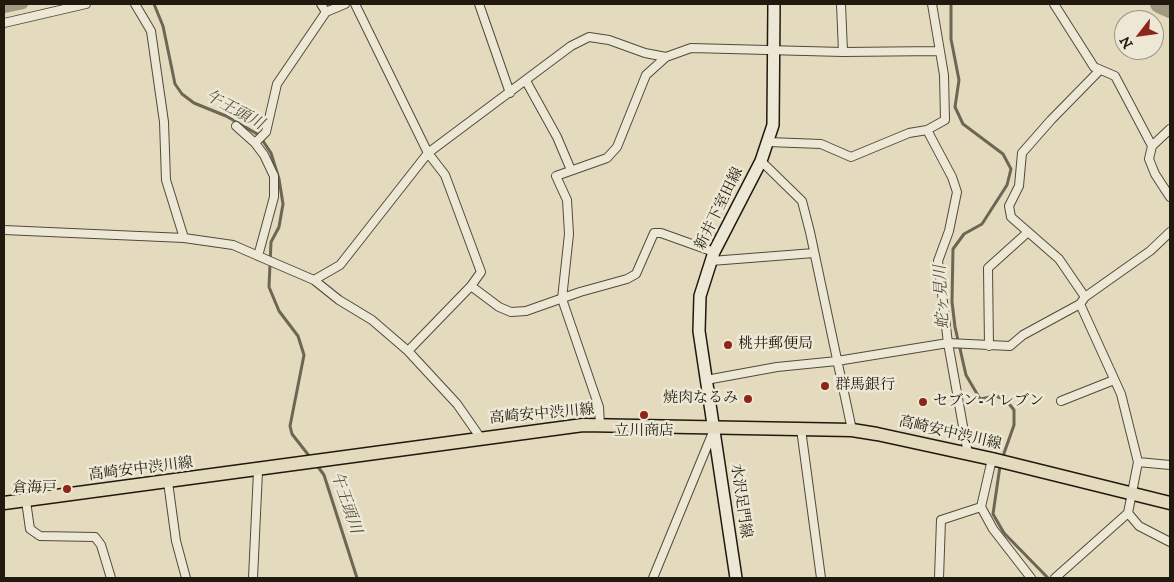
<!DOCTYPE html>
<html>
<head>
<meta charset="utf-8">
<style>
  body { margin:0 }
  #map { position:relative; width:1174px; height:582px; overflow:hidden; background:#e4dbbe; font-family:"IM FELL DW Pica",serif }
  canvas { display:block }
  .frame { position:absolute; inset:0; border:5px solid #21190e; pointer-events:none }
  .north { position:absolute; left:1114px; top:10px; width:50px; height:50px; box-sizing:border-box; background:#ede8d5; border:1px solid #9b9585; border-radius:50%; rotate:240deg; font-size:14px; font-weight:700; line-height:20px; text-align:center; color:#21190e }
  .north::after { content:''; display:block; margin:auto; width:18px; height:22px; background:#8f2418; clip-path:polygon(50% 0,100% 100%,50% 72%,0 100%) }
</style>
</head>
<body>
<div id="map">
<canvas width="1174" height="582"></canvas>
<div class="frame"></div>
<div class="north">N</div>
</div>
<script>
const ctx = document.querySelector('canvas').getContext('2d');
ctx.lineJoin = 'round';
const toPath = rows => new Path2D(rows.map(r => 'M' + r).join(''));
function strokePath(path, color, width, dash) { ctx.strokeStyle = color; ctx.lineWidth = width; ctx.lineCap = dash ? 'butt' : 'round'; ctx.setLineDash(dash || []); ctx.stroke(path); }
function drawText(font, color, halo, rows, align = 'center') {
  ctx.font = font + ' "IM FELL DW Pica","Noto Serif JP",serif'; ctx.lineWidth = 5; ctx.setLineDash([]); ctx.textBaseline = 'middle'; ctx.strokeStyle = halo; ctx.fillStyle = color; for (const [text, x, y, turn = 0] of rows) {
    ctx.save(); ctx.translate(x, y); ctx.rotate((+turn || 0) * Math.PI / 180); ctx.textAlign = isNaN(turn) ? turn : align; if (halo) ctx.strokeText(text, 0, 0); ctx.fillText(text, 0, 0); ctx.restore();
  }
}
const stream = toPath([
  [154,4,163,26,175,84,182,94,194,103,226,116,259,135,271,153,279,179,283,204,279,227,271,242,269,287,279,311,298,336,304,355,290,426,292,434,310,457],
  [951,4,951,39,959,80,955,107,963,124,1003,154,1011,169,1007,185,982,224,964,234,953,249,952,302,955,327,966,375,980,399,996,396,1006,400,1014,410,1014,425,1002,459],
  [316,464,324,475,357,578],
  [1000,466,993,514,1004,533,1048,578]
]);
const canal = toPath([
  [4,8,23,4]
]);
const river = toPath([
  [1159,4,1170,9]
]);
const street = toPath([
  [135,4,151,31,164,122,166,180,184,238],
  [321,4,326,12,345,4],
  [355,4,428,153,445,175,481,272,471,286,408,351],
  [479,4,510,93],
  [841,4,843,52],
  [1054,4,1094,67,1115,76,1152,146],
  [4,23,86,4],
  [526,81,557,137,571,170],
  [236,126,255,143,264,155,274,176,274,197,258,256],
  [1170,129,1152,146,1149,159,1155,174,1170,197],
  [927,130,952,177,957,192,949,231,938,261,948,343,968,454],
  [768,142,821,144,851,157,909,133,927,130,945,120,944,75,932,4],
  [255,143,266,132,277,84,326,12],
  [761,161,802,201,810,232,852,430],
  [4,230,184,238,233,245,286,268,314,280,339,300,372,320,408,351,457,404,480,437],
  [711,261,814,253],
  [314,280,340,265,428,153,571,46,589,37,609,40,645,53,666,57,691,48,843,52,939,51],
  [471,286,499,307,511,312,526,311,580,292,627,279,636,274,654,233,661,233,714,252],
  [1085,297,1059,259,1011,217,1009,206,1019,186,1022,153,1051,120,1099,71],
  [989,346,988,268,1028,232],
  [706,380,777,367,837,361,948,343,1010,346,1023,335,1080,304,1085,297,1150,251,1170,232],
  [1061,401,1114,380],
  [600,425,599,407,562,299,569,234,567,200,556,176,607,158,617,147,646,75,666,57],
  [801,429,821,578],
  [992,459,981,507,993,529,1031,578],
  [1138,462,1170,465],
  [168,482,176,541,186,578],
  [26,501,30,529,40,536,95,537,101,545,111,578],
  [1128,513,1139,526,1170,542],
  [253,578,258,471],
  [653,578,713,432],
  [939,578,941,520,981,507],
  [1055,578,1128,513,1138,462,1121,394,1080,304]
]);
const secondary = toPath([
  [736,578,699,331,700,296,714,252,761,161,773,125,774,4]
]);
const primary = toPath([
  [4,503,583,425,852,430,877,434,992,459,1170,503]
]);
const markers = [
  [728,345,5,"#8f2418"],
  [825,386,5,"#8f2418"],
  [748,399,5,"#8f2418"],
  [923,402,5,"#8f2418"],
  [644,415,5,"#8f2418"],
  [67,489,5,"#8f2418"]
];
const streetNames = [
  ["新井下室田線",720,209,-64],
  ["高崎安中渋川線",542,415,-5],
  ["高崎安中渋川線",950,434,13],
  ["高崎安中渋川線",141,470,-7],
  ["水沢足門線",740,501,82]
];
const poiNames = [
  ["桃井郵便局",738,345],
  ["群馬銀行",835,386],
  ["焼肉なるみ",738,399,"right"],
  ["セブン-イレブン",933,402],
  ["立川商店",644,432,"center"],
  ["倉海戸",57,489,"right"]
];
const waterNames = [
  ["午王頭川",234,111,29],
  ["蛇ヶ見川",943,297,-93],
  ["午王頭川",345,503,71]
];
strokePath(stream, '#6e6654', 3);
strokePath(canal, '#a29982', 10);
strokePath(river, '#a29982', 18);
strokePath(street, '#524a3a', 10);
strokePath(secondary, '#21190e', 14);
strokePath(primary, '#21190e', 15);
strokePath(street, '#ede8d5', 8);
strokePath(secondary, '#ede8d5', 11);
strokePath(primary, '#e4dbbe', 12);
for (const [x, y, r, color] of markers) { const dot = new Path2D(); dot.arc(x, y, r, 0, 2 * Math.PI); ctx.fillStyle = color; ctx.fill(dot); strokePath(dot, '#ede8d5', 2); }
drawText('15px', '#21190e', '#ede8d5', streetNames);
drawText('15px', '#21190e', '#ede8d5', poiNames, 'left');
drawText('italic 16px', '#554c3c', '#ede8d5', waterNames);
</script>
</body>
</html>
